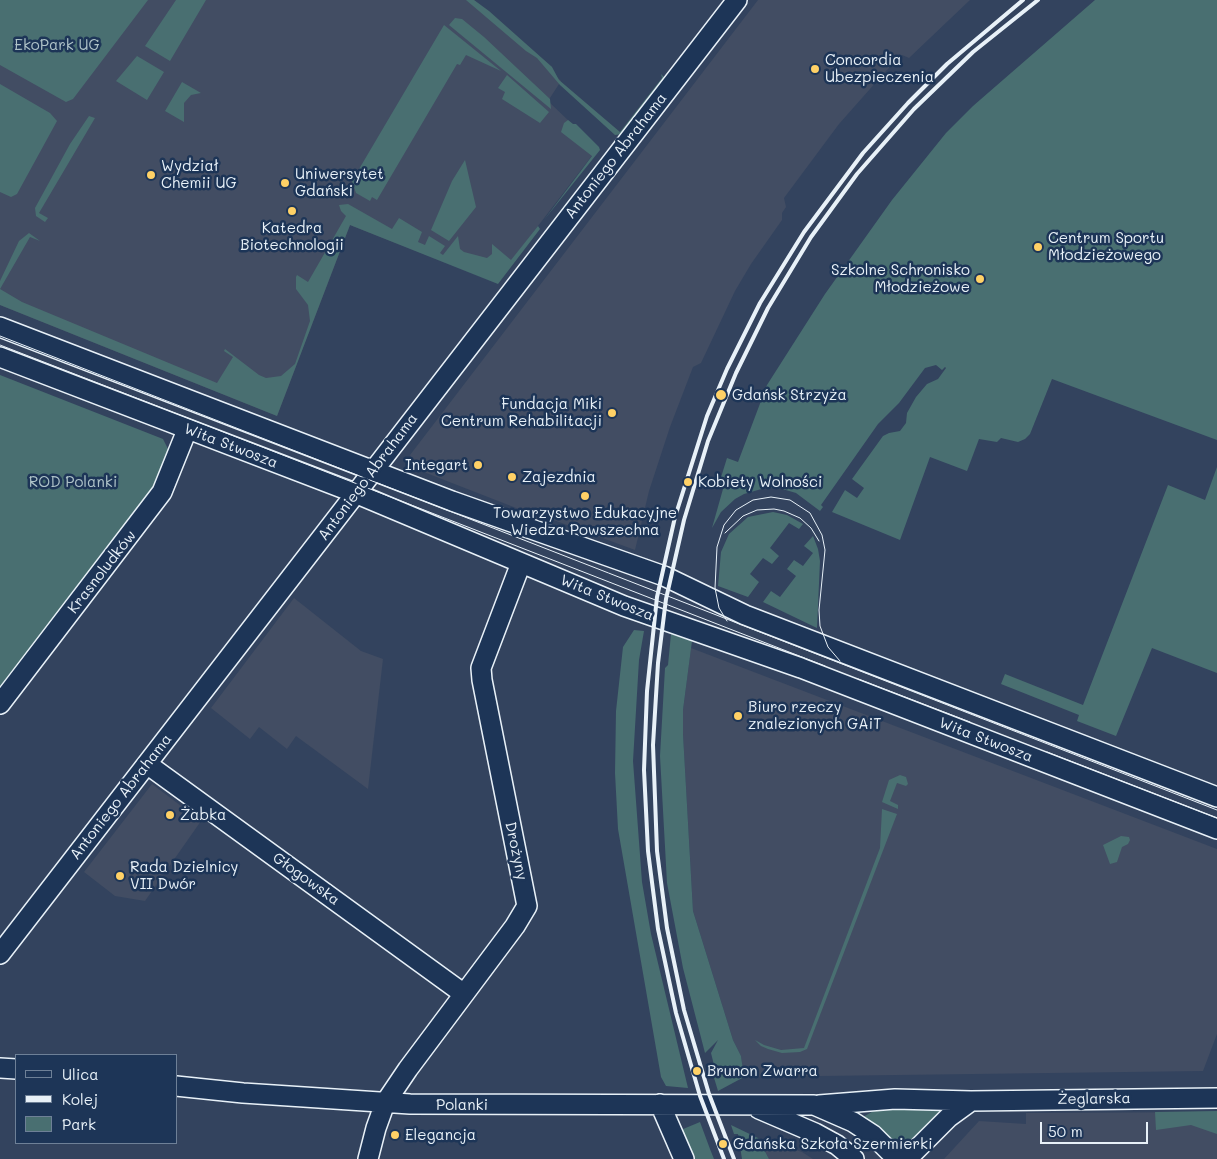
<!DOCTYPE html>
<html>
<head>
<meta charset="utf-8">
<style>
  body { margin:0 }
  #map { position:relative; width:1217px; height:1159px; overflow:hidden; background:#33435e; font-family:Mali,sans-serif }
  canvas { display:block }
  .legend { position:absolute; left:15px; top:1054px; width:162px; height:90px; box-sizing:border-box; background:#1d3557; border:1px solid #6e8097; margin:0; padding:6px 9px; list-style:none; font-size:15px; color:#e8f1f8 }
  .legend li { display:flex; align-items:center; gap:10px; height:25px }
  .legend b { width:25px; border:1px solid #6e8097 }
  .scale { position:absolute; left:1040px; top:1122px; width:108px; height:22px; box-sizing:border-box; border:2px solid #e8f1f8; border-top:0; padding-left:6px; font-size:15px; line-height:18px; white-space:nowrap; color:#e8f1f8; -webkit-text-stroke:4px #1d3557; paint-order:stroke }
</style>
</head>
<body>
<div id="map">
<canvas width="1217" height="1159"></canvas>
<ul class="legend">
<li><b style="height:6px;background:#1d3557"></b>Ulica</li>
<li><b style="height:6px;background:#e8f1f8"></b>Kolej</li>
<li><b style="height:14px;background:#496f71"></b>Park</li>
</ul>
<div class="scale">50 m</div>
</div>
<script>
const ctx = document.querySelector('canvas').getContext('2d');
ctx.lineJoin = 'round';
function paint(path, color) { ctx.fillStyle = color; ctx.fill(path, 'evenodd'); }
const toPath = rows => new Path2D(rows.map(r => 'M' + r).join(''));
function strokePath(path, color, width, dash) { ctx.strokeStyle = color; ctx.lineWidth = width; ctx.lineCap = dash ? 'butt' : 'round'; ctx.setLineDash(dash || []); ctx.stroke(path); }
function drawText(font, color, halo, rows, align = 'center') {
  ctx.font = font + ' Mali,sans-serif'; ctx.lineWidth = 5; ctx.setLineDash([]); ctx.textBaseline = 'middle'; ctx.strokeStyle = halo; ctx.fillStyle = color; for (const [text, x, y, turn = 0] of rows) {
    ctx.save(); ctx.translate(x, y); ctx.rotate((+turn || 0) * Math.PI / 180); ctx.textAlign = isNaN(turn) ? turn : align; if (halo) ctx.strokeText(text, 0, 0); ctx.fillText(text, 0, 0); ctx.restore();
  }
}
const built = toPath([
  [0,0,474,0,552,67,553,73,561,81,548,101,593,144,594,153,495,282,350,225,277,416,0,305],
  [758,0,970,0,909,58,902,55,885,72,839,124,784,198,786,207,782,213,782,220,751,264,735,291,701,363,693,367,670,427,649,491,635,550,548,518,547,520,416,469,410,455],
  [294,598,361,651,383,659,368,789,296,736,287,749,259,727,250,739,211,708],
  [691,648,1217,849,1217,1034,1203,1071,744,1077,741,1056,733,1040,693,911,683,734,683,710],
  [152,784,201,821,145,901,115,896,84,872],
  [1217,1112,1217,1159,944,1159,979,1121,1026,1124,1026,1113],
  [758,1138,802,1152,813,1159,769,1159]
]);
const green = toPath([
  [0,0,148,0,73,99,66,102,0,65],
  [176,0,206,0,170,61,145,46],
  [466,0,474,0,489,11,552,67,559,80,620,132,662,78,661,74,664,77,663,81,623,134,615,135,560,85,537,58,526,51],
  [1095,0,1217,0,1217,440,1052,379,1030,434,1025,439,1018,442,1001,438,997,442,979,439,967,471,930,457,900,540,832,512,845,490,857,498,864,488,852,479,883,436,889,433,900,431,906,423,907,413,916,397,927,384,938,379,946,368,945,367,942,370,936,365,925,368,899,403,878,424,821,505,823,507,820,511,796,493,779,488,765,488,744,494,735,499,721,512,712,528,723,489,718,487,727,458,738,462,767,385,825,294,892,200,946,133,973,106],
  [455,18,462,19,484,37,550,99,551,109,449,25],
  [444,25,501,71,466,55,460,65,457,64,377,200,372,197,370,201,356,193,352,181],
  [137,56,164,72,147,100,116,81],
  [507,75,549,112,540,123,502,99,505,92,498,88],
  [182,82,201,93,191,95,184,103,184,122,165,111],
  [0,84,50,113,57,121,17,194,11,197,0,192],
  [89,116,95,118,39,213,48,218,45,222,36,216,35,208,70,144],
  [568,120,573,124,576,124,599,147,600,150,544,220,592,156,561,132,564,123],
  [465,160,476,207,449,241,431,230,452,181],
  [348,204,392,229,399,218,422,232,418,242,425,245,429,236,445,246,440,253,443,255,458,236,460,249,464,252,487,258,492,254,492,244,511,260,538,226,540,229,498,284,350,225,277,416,0,305,0,281,19,241,29,233,40,241,30,237,0,289,22,302,217,383,233,357,224,351,225,349,259,375,266,378,281,376,295,364,310,321,308,305,296,289,296,277,297,275,308,282,346,216,341,211,339,205],
  [0,375,163,439,171,455,155,493,0,697],
  [1217,467,1217,673,1152,648,1116,736,1077,721,1079,715,1001,684,1005,674,1083,705,1168,485,1205,500],
  [773,512,787,515,803,524,799,529,789,523,770,548,779,556,772,564,763,558,750,574,759,582,748,597,718,586,721,552,729,534,748,517],
  [813,536,818,549,820,561,817,628,763,602,771,591,780,597,796,576,787,569,794,560,803,566,813,553,804,546],
  [634,630,644,631,639,660,633,761,642,882,651,934,688,1088,666,1086,661,1077,618,829,615,773,616,711,623,647],
  [671,634,692,641,683,710,683,734,693,911,733,1040,741,1056,744,1077,718,1091,712,1071,715,1069,711,1053,718,1040,705,1053,683,968,667,883,660,756,665,668,668,665],
  [900,775,906,777,908,784,906,786,897,783,890,801,898,805,898,809,882,802,889,780],
  [882,809,897,814,807,1049,800,1052,782,1053,768,1049,761,1046,755,1040,764,1045,781,1050,804,1048,880,848],
  [1121,836,1129,837,1130,840,1128,844,1122,847,1117,862,1110,864,1103,845],
  [948,1108,903,1152,886,1135,863,1117,877,1109],
  [1217,1111,1217,1134,1191,1125,1156,1130,1155,1112],
  [700,1122,710,1149,714,1159,688,1159,676,1132],
  [731,1125,758,1138,769,1159,742,1159,738,1134,734,1134]
]);
const minor = toPath([
  [0,327,452,501,664,576,745,615,1217,797],
  [0,357,355,493,624,606,801,668,1217,829],
  [0,704,162,492,187,430],
  [147,764,464,994],
  [0,954,737,0],
  [0,1068,16,1069],
  [176,1086,243,1093,410,1104,814,1105,853,1122,873,1135,897,1159],
  [660,1104,684,1159],
  [819,1105,895,1099,971,1101,1217,1098],
  [759,1109,815,1133,837,1145,854,1159],
  [368,1159,376,1128,385,1103,408,1069,515,926,527,906,482,680,481,668,521,563],
  [907,1159,949,1117,971,1101]
]);
const tram = toPath([
  [0,336,1217,810],
  [0,345,825,666],
  [725,533,743,516,757,510,774,509,784,511,800,518,811,528,819,541],
  [727,621,719,608,715,588,717,547,724,525,736,510,753,500,771,497,790,500,810,513,822,535,825,550,819,610,820,626,828,647,840,661],
  [858,679,970,722],
  [1047,752,1217,818]
]);
const rail = toPath([
  [724,1159,700,1096,676,1013,658,929,648,851,644,770,647,691,657,597,675,517,707,416,727,369,760,303,804,232,863,153,908,103,947,64,1023,0],
  [734,1159,709,1094,684,1010,667,928,657,851,653,745,658,663,666,599,684,520,708,441,736,373,768,308,811,237,857,174,914,109,973,52,1038,0]
]);
const markers = [
  [815,69,5,"#ffd166"],
  [151,175,5,"#ffd166"],
  [285,183,5,"#ffd166"],
  [292,211,5,"#ffd166"],
  [1038,247,5,"#ffd166"],
  [980,279,5,"#ffd166"],
  [721,395,6,"#ffd166"],
  [612,413,5,"#ffd166"],
  [478,465,5,"#ffd166"],
  [512,477,5,"#ffd166"],
  [688,482,5,"#ffd166"],
  [585,496,5,"#ffd166"],
  [738,716,5,"#ffd166"],
  [170,815,5,"#ffd166"],
  [120,876,5,"#ffd166"],
  [697,1071,5,"#ffd166"],
  [395,1135,5,"#ffd166"],
  [723,1144,5,"#ffd166"]
];
const parkNames = [
  ["EkoPark UG",57,45],
  ["ROD Polanki",73,482]
];
const poiNames = [
  ["Concordia",825,60],
  ["Ubezpieczenia",825,77],
  ["Wydział",161,166],
  ["Chemii UG",161,183],
  ["Uniwersytet",295,174],
  ["Gdański",295,191],
  ["Katedra",292,228,"center"],
  ["Biotechnologii",292,245,"center"],
  ["Centrum Sportu",1048,238],
  ["Młodzieżowego",1048,255],
  ["Szkolne Schronisko",970,270,"right"],
  ["Młodzieżowe",970,287,"right"],
  ["Gdańsk Strzyża",732,395],
  ["Fundacja Miki",602,404,"right"],
  ["Centrum Rehabilitacji",602,421,"right"],
  ["Integart",468,465,"right"],
  ["Zajezdnia",522,477],
  ["Kobiety Wolności",698,482],
  ["Towarzystwo Edukacyjne",585,513,"center"],
  ["Wiedza Powszechna",585,530,"center"],
  ["Biuro rzeczy",748,707],
  ["znalezionych GAiT",748,724],
  ["Żabka",180,815],
  ["Rada Dzielnicy",130,867],
  ["VII Dwór",130,884],
  ["Brunon Zwarra",707,1071],
  ["Elegancja",405,1135],
  ["Gdańska Szkoła Szermierki",733,1144]
];
const streetNames = [
  ["Antoniego Abrahama",616,156,-52],
  ["Wita Stwosza",231,446,21],
  ["Antoniego Abrahama",368,477,-53],
  ["Krasnoludków",102,572,-52],
  ["Wita Stwosza",607,598,22],
  ["Wita Stwosza",986,740,21],
  ["Antoniego Abrahama",121,797,-52],
  ["Drożyny",516,851,78],
  ["Głogowska",306,879,36],
  ["Żeglarska",1094,1099,-1],
  ["Polanki",462,1105]
];
paint(built, '#424d63');
paint(green, '#496f71');
strokePath(minor, '#e8f1f8', 22);
strokePath(minor, '#1d3557', 19);
strokePath(tram, '#e8f1f8', 1);
strokePath(rail, '#e8f1f8', 4);
for (const [x, y, r, color] of markers) { const dot = new Path2D(); dot.arc(x, y, r, 0, 2 * Math.PI); ctx.fillStyle = color; ctx.fill(dot); strokePath(dot, '#1d3557', 2); }
drawText('15px', '#b0c4c9', '#1d3557', parkNames);
drawText('15px', '#e8f1f8', '#1d3557', poiNames, 'left');
drawText('15px', '#e8f1f8', '#1d3557', streetNames);
</script>
</body>
</html>
